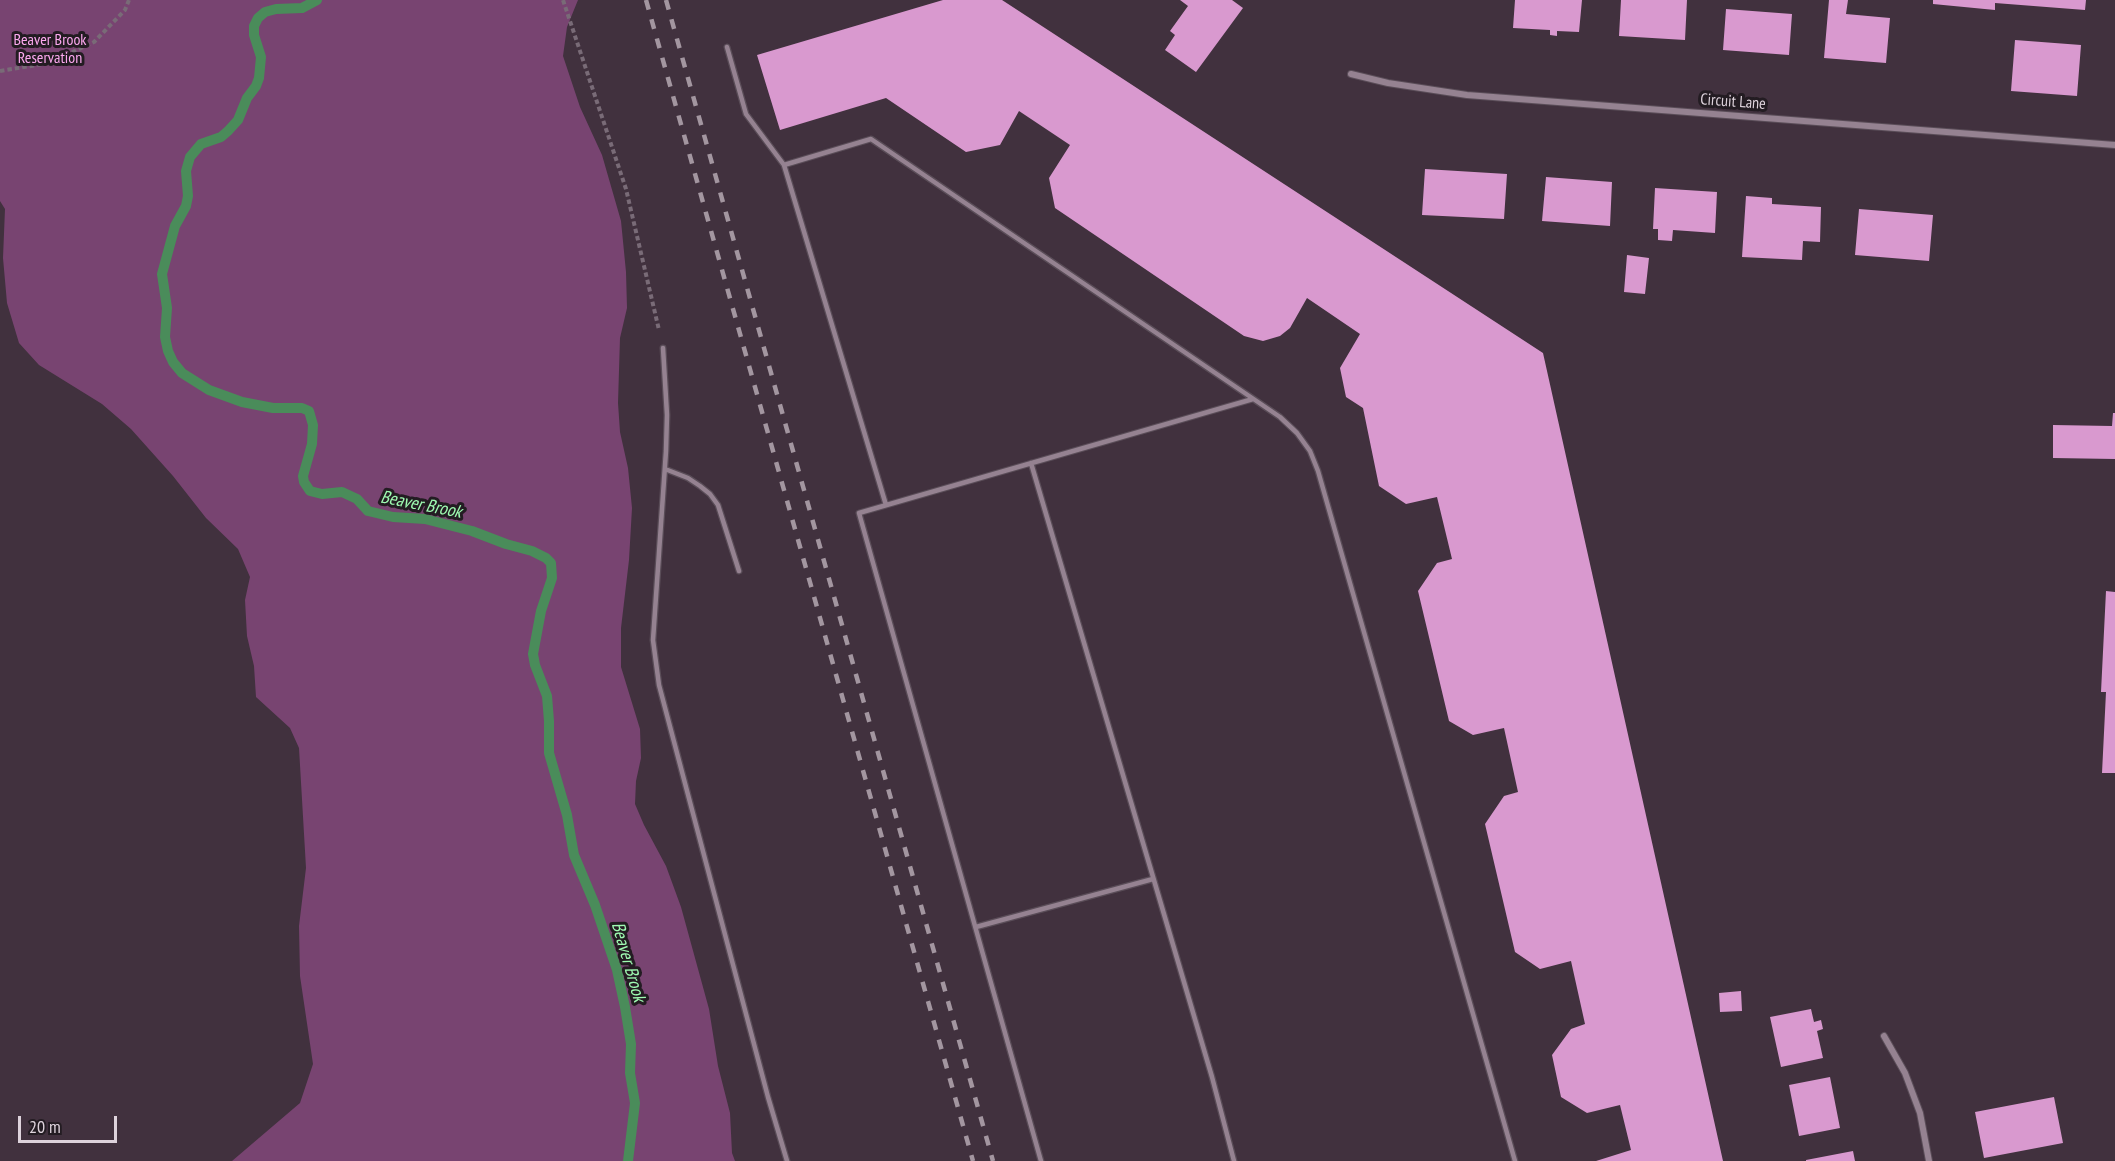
<!DOCTYPE html>
<html>
<head>
<meta charset="utf-8">
<style>
  body { margin:0 }
  #map { position:relative; width:2115px; height:1161px; overflow:hidden; background:#41313e; font-family:"PT Sans Narrow",sans-serif }
  canvas { display:block }
  .scale { position:absolute; left:18px; top:1116px; width:99px; height:27px; box-sizing:border-box; border:3px solid #ded3dc; border-top:0; padding-left:8px; font-size:18px; line-height:21px; white-space:nowrap; color:#ded3dc; -webkit-text-stroke:4px #231c22; paint-order:stroke }
</style>
</head>
<body>
<div id="map">
<canvas width="2115" height="1161"></canvas>
<div class="scale">20 m</div>
</div>
<script>
const ctx = document.querySelector('canvas').getContext('2d');
ctx.lineJoin = 'round';
function paint(path, color) { ctx.fillStyle = color; ctx.fill(path, 'evenodd'); }
const toPath = rows => new Path2D(rows.map(r => 'M' + r).join(''));
function strokePath(path, color, width, dash) { ctx.strokeStyle = color; ctx.lineWidth = width; ctx.lineCap = dash ? 'butt' : 'round'; ctx.setLineDash(dash || []); ctx.stroke(path); }
function drawText(font, color, halo, rows, align = 'center') {
  ctx.font = font + ' "PT Sans Narrow",sans-serif'; ctx.lineWidth = 6; ctx.setLineDash([]); ctx.textBaseline = 'middle'; ctx.strokeStyle = halo; ctx.fillStyle = color; for (const [text, x, y, turn = 0] of rows) {
    ctx.save(); ctx.translate(x, y); ctx.rotate((+turn || 0) * Math.PI / 180); ctx.textAlign = isNaN(turn) ? turn : align; if (halo) ctx.strokeText(text, 0, 0); ctx.fillText(text, 0, 0); ctx.restore();
  }
}
const green = toPath([
  [0,0,578,0,567,27,563,56,580,107,602,155,621,221,626,272,627,308,620,338,618,403,620,432,628,468,632,508,629,560,621,628,621,667,640,729,641,758,636,781,635,804,644,825,666,866,681,907,709,1009,718,1066,730,1113,732,1153,735,1161,232,1161,300,1103,313,1064,300,976,299,926,306,868,299,748,290,728,256,697,254,666,247,636,245,600,250,577,238,549,206,518,173,476,131,429,102,404,39,365,19,343,7,303,3,258,5,209,0,201]
]);
const stream = toPath([
  [317,0,302,8,276,9,265,12,258,18,254,26,254,35,261,57,259,78,256,86,247,98,238,120,228,131,221,137,201,144,190,157,186,171,188,196,186,206,175,226,162,274,167,308,165,337,168,351,173,362,182,373,209,390,242,402,273,408,302,408,309,411,313,425,312,444,303,476,304,482,310,491,322,494,342,492,357,499,368,511,393,517,425,519,472,531,506,544,532,551,546,558,551,563,552,578,541,611,533,654,535,665,547,696,549,721,549,753,567,815,574,855,595,905,617,970,625,1007,631,1044,630,1073,635,1103,628,1161]
]);
const building = toPath([
  [943,0,1002,0,1543,353,1723,1161,1596,1161,1631,1150,1620,1105,1587,1113,1561,1097,1552,1055,1571,1029,1585,1024,1571,961,1540,969,1515,952,1485,824,1504,796,1518,792,1504,728,1473,735,1449,721,1418,591,1437,563,1452,559,1437,497,1406,504,1379,486,1363,408,1346,397,1340,368,1360,334,1307,298,1290,328,1280,336,1263,341,1244,336,1055,208,1049,178,1070,145,1019,111,1000,145,966,152,886,98,780,130,757,55],
  [1180,0,1232,0,1243,8,1196,72,1165,50,1175,35,1170,31,1188,6],
  [1515,0,1582,0,1579,32,1557,31,1557,36,1550,35,1550,30,1513,28],
  [1621,0,1687,0,1685,40,1619,36],
  [1829,0,1848,0,1846,14,1890,18,1886,63,1824,58],
  [1933,0,2086,0,2085,10,1995,3,1995,10,1933,4],
  [1726,9,1792,14,1789,55,1723,50],
  [2015,40,2081,45,2077,96,2011,91],
  [1425,169,1507,174,1504,219,1422,215],
  [1546,177,1612,182,1610,226,1542,221],
  [1655,188,1717,192,1715,233,1673,230,1672,241,1658,240,1658,229,1653,229],
  [1746,196,1772,198,1772,204,1821,207,1820,242,1803,241,1802,260,1742,257],
  [1859,209,1933,215,1929,261,1855,255],
  [1627,255,1649,258,1645,294,1624,292],
  [2113,413,2115,413,2115,459,2053,458,2053,425,2112,426],
  [2106,591,2115,592,2115,773,2102,773,2106,692,2101,692],
  [1741,991,1742,1011,1720,1012,1719,993],
  [1811,1009,1814,1022,1821,1020,1823,1029,1817,1031,1823,1058,1781,1067,1770,1017],
  [1830,1077,1840,1128,1799,1136,1789,1085],
  [2054,1097,2063,1143,1984,1158,1975,1112],
  [1853,1151,1855,1161,1806,1161,1806,1160]
]);
const path = toPath([
  [563,0,626,189,659,330],
  [0,71,49,63,94,42,125,10,129,0]
]);
const service = toPath([
  [727,47,746,114,784,165,886,505],
  [784,165,871,139,1280,417,1297,433,1310,451,1318,471,1515,1161],
  [663,348,667,415,666,451,653,640,659,685,768,1097,787,1161],
  [1031,463,1212,1077,1234,1161],
  [665,469,688,478,700,486,710,494,718,505,739,571],
  [976,927,1153,879],
  [1041,1161,859,513,1253,399]
]);
const minor = toPath([
  [1351,74,1388,83,1467,95,2115,145],
  [1884,1036,1905,1073,1920,1113,1929,1161]
]);
const rail = toPath([
  [646,0,973,1161],
  [666,0,993,1161]
]);
const parkNames = [
  ["Beaver Brook",50,40],
  ["Reservation",50,58]
];
const streetNames = [
  ["Circuit Lane",1733,102,4]
];
const waterNames = [
  ["Beaver Brook",421,505,11],
  ["Beaver Brook",628,962,74]
];
paint(green, '#784471');
strokePath(stream, '#4a8c5a', 10);
paint(building, '#d999cf');
strokePath(service, '#5a4d58', 7);
strokePath(minor, '#5a4d58', 8);
strokePath(path, '#796b77', 4, [4.5, 3]);
strokePath(service, '#958291', 4.5);
strokePath(minor, '#958291', 6);
strokePath(rail, '#a396a0', 4.5, [10, 10]);
drawText('16px', '#fca8ef', '#231c22', parkNames);
drawText('16px', '#ded3dc', '#231c22', streetNames);
drawText('italic 18px', '#9ffbb2', '#231c22', waterNames);
</script>
</body>
</html>
